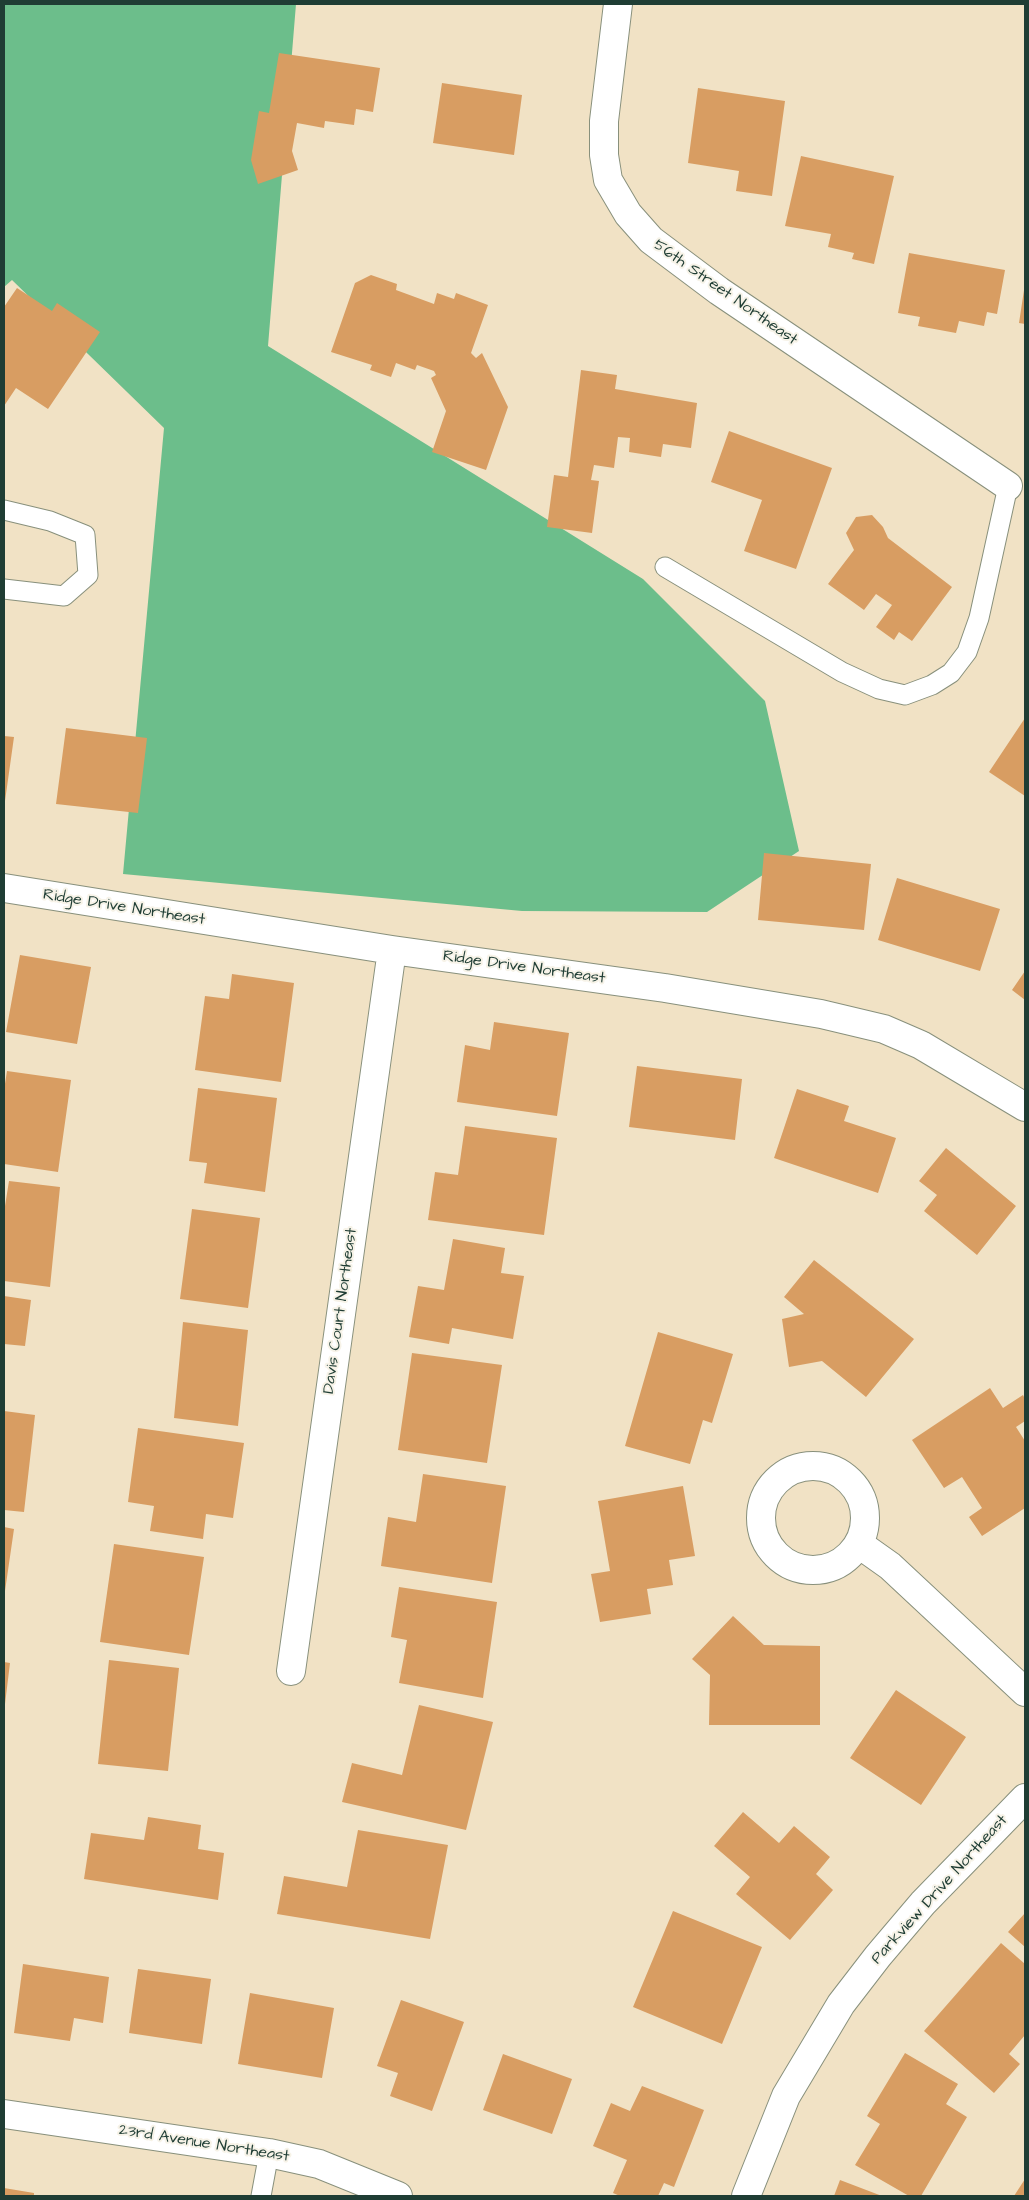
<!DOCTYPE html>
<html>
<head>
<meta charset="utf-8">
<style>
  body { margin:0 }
  #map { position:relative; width:1029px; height:2200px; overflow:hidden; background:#f1e2c5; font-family:"Architects Daughter",sans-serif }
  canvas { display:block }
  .frame { position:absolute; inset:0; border:5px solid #1f3d34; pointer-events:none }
</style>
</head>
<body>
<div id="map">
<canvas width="1029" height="2200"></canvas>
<div class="frame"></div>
</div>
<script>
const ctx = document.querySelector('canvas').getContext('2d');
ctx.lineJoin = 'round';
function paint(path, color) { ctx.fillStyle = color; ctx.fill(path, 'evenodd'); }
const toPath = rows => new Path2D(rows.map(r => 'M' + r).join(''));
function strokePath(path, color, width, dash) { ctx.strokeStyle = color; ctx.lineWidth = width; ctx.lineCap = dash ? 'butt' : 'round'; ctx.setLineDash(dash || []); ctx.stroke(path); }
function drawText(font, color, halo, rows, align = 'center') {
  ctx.font = font + ' "Architects Daughter",sans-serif'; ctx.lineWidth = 4; ctx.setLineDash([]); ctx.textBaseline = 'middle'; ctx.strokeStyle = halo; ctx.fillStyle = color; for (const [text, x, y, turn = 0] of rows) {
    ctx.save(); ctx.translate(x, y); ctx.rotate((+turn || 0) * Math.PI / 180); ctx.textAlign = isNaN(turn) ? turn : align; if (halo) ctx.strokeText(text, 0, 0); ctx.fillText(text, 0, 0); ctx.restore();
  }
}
const forest = toPath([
  [4,4,296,4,268,346,643,579,765,701,799,851,707,912,522,911,123,874,164,428,12,280,4,287]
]);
const building = toPath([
  [279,53,380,68,373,112,356,109,354,125,325,121,324,128,297,123,292,151,298,170,258,184,251,160,259,111,269,113],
  [442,83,522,95,514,155,433,143],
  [698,88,785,101,772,196,736,191,739,171,688,163],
  [801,156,894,176,874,264,852,259,854,253,828,247,831,234,785,226],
  [909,253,1005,270,997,314,987,312,984,326,959,321,956,333,918,326,920,317,898,313],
  [371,275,397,284,396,290,434,304,437,293,454,299,456,293,488,305,471,353,476,358,482,353,508,407,486,470,432,452,446,411,431,378,436,375,434,371,417,365,415,370,396,363,391,377,370,370,372,365,331,352,355,283],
  [17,288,52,311,57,303,100,332,48,409,16,388,4,406,4,307],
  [1024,290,1025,291,1025,324,1019,323],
  [581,370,617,375,615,389,697,403,691,448,663,444,661,457,629,452,630,438,618,437,614,468,594,465,591,480,599,481,592,533,547,527,554,475,568,477],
  [729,431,832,468,796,569,744,551,762,500,711,482],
  [872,515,883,527,888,538,952,587,912,641,899,632,894,640,876,627,892,605,876,594,864,610,828,584,854,550,846,533,856,517],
  [1025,718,1025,796,989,772],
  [66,728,147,738,138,813,56,804],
  [4,736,14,737,5,801,4,801],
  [764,853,871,864,864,930,758,920],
  [897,878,1000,909,980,971,878,940],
  [20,955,91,967,77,1044,6,1032],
  [1025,971,1025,1000,1012,990],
  [232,974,294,983,281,1082,195,1070,205,996,229,999],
  [494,1022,569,1033,557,1116,457,1102,465,1045,490,1050],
  [637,1066,742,1079,735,1140,629,1127],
  [7,1071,71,1080,58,1172,4,1164,4,1090],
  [198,1088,277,1098,265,1192,204,1183,207,1163,189,1161],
  [797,1089,849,1106,844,1121,896,1138,878,1193,774,1158],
  [465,1126,557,1138,544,1235,428,1220,435,1172,458,1175],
  [946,1148,1016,1206,977,1255,924,1211,937,1195,919,1181],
  [9,1181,60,1187,50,1287,4,1281,4,1205,5,1206],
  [192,1209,260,1218,248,1308,180,1299],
  [453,1239,505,1248,501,1273,524,1276,513,1339,452,1328,449,1344,409,1337,418,1286,444,1290],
  [814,1260,914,1339,866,1397,822,1361,789,1367,782,1319,804,1314,784,1297],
  [4,1296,31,1300,25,1346,4,1344],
  [183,1322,248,1330,238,1426,174,1418],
  [658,1332,733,1354,712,1423,703,1420,690,1464,625,1446],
  [412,1353,502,1365,487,1463,398,1450],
  [990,1388,1003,1408,1023,1395,1025,1399,1025,1421,1016,1427,1025,1441,1025,1508,982,1536,969,1517,982,1508,962,1477,944,1488,912,1440],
  [4,1411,35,1415,24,1512,4,1510],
  [138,1428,244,1443,233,1518,206,1514,203,1539,150,1531,154,1506,128,1502],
  [423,1474,506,1486,492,1583,381,1566,388,1517,416,1522],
  [683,1486,695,1556,669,1560,673,1585,647,1589,651,1614,600,1622,591,1574,610,1571,598,1501],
  [4,1527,14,1529,5,1591,4,1591],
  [114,1544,204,1557,189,1655,100,1642],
  [399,1587,497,1602,483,1698,399,1683,407,1640,391,1637],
  [733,1616,764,1645,820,1646,820,1725,709,1725,710,1675,692,1659],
  [109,1660,179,1668,168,1771,98,1764],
  [4,1662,10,1663,5,1704,4,1704],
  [896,1690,966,1737,921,1805,850,1758],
  [419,1705,493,1722,466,1830,342,1802,352,1763,402,1775],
  [743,1812,779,1843,794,1826,830,1857,816,1874,833,1890,790,1940,736,1894,750,1877,714,1846],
  [148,1817,201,1825,198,1849,224,1853,218,1900,84,1879,91,1833,144,1840],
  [358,1830,448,1845,430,1939,277,1914,284,1876,347,1887],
  [673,1911,762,1947,722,2044,633,2007],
  [1025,1913,1025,1947,1008,1932],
  [1001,1943,1025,1964,1025,2035,1009,2054,1020,2064,994,2093,924,2031],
  [23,1964,109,1977,103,2023,74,2018,70,2041,14,2033],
  [138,1969,211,1979,202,2044,129,2033],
  [250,1993,334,2008,322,2078,238,2064],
  [401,2000,464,2022,432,2111,390,2096,398,2073,377,2066],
  [905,2053,958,2084,946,2104,967,2117,921,2196,909,2196,855,2165,880,2124,867,2116],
  [503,2054,572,2079,552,2134,483,2110],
  [642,2086,704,2110,674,2187,664,2183,658,2196,620,2196,613,2193,627,2160,593,2146,611,2103,630,2111],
  [1025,2179,1025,2196,1014,2196],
  [840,2180,882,2196,834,2196],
  [4,2188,34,2193,34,2196,4,2196]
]);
const lane = toPath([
  [4,510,50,521,85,535,88,575,64,596,4,589],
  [665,567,842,672,879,689,905,695,932,685,951,673,967,652,979,618,1008,486],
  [261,2196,269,2153]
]);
const street = toPath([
  [618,4,604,121,604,155,608,180,628,214,651,240,719,291,1008,486],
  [4,888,392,950,665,988,821,1014,884,1029,921,1045,1025,1107],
  '761 1518a52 52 0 1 1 104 0a52 52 0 1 1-104 0Z',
  [859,1544,890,1566,1025,1692],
  [291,1671,392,950],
  [4,2114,269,2153,319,2164,398,2196],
  [746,2196,786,2096,841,2004,878,1956,923,1903,1025,1798]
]);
const streetNames = [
  ["56th Street Northeast",725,293,35],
  ["Ridge Drive Northeast",124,908,9],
  ["Ridge Drive Northeast",524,968,8],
  ["Davis Court Northeast",341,1311,-82],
  ["Parkview Drive Northeast",940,1890,-48],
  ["23rd Avenue Northeast",204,2144,9]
];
paint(forest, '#6cbe8b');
paint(building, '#d89d62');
strokePath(lane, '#88907c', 21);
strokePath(street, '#88907c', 30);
strokePath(lane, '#fff', 19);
strokePath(street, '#fff', 28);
drawText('16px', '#1f3d34', '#f7f3e8', streetNames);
</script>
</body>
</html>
